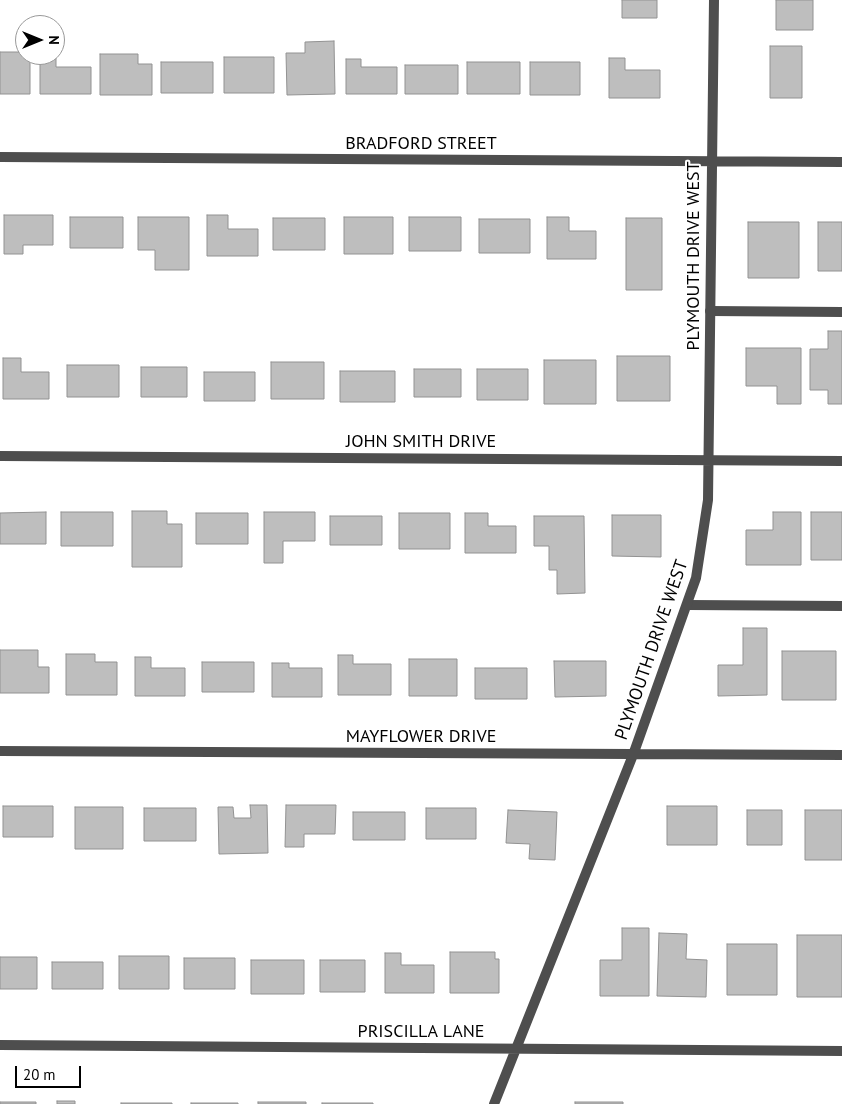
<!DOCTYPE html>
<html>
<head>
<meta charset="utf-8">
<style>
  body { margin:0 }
  #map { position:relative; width:842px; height:1104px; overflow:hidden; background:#fff; font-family:"PT Sans",sans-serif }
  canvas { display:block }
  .north { position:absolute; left:15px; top:15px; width:50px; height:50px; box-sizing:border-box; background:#fff; border:1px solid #999; border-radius:50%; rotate:90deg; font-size:14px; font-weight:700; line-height:20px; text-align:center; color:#000 }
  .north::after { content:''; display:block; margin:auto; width:18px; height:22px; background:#000; clip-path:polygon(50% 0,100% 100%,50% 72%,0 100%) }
  .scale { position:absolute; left:15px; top:1066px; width:66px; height:22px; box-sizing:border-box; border:2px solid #000; border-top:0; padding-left:6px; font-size:15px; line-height:18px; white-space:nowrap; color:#000; -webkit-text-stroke:4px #fff; paint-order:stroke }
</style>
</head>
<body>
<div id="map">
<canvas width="842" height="1104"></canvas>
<div class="north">N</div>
<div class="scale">20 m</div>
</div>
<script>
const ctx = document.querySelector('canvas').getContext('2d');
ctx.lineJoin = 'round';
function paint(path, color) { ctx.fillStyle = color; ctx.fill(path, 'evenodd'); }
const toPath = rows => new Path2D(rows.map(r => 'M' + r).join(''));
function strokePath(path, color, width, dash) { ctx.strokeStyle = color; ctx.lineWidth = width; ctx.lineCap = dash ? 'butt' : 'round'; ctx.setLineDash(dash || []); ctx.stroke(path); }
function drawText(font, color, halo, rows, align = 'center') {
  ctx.font = font + ' "PT Sans",sans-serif'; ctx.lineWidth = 4; ctx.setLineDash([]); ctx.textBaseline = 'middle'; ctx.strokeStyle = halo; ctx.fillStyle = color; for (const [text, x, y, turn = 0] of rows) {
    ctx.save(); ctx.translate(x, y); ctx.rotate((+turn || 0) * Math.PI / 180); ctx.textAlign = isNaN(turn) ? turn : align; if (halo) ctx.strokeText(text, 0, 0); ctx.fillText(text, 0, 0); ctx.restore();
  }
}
const building = toPath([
  [622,0,657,0,657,18,622,18,622,0],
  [776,0,813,0,813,30,776,30,776,0],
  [334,41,335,94,287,95,286,53,305,53,305,42,334,41],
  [770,46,802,46,802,98,770,98,770,46],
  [0,52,25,52,25,55,30,55,30,94,0,94,0,52],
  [100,54,138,54,138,64,152,64,152,95,100,95,100,54],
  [40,55,56,55,56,67,91,67,91,94,40,94,40,55],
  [224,57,274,57,274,93,224,93,224,57],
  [609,58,625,58,625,70,660,70,660,98,609,98,609,58],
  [346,59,361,59,361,67,397,67,397,94,346,94,346,59],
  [161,62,213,62,213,93,161,93,161,62],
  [467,62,520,62,520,94,467,94,467,62],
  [530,62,580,62,580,95,530,95,530,62],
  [405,65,458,65,458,94,405,94,405,65],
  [4,215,53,215,53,245,23,245,23,254,4,254,4,215],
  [207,215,228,215,228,229,258,229,258,256,207,256,207,215],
  [70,217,123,217,123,248,70,248,70,217],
  [138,217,189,217,189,270,155,270,155,250,138,250,138,217],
  [344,217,393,217,393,254,344,254,344,217],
  [409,217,461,217,461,251,409,251,409,217],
  [547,217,569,217,569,231,596,231,596,259,547,259,547,217],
  [273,218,325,218,325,250,273,250,273,218],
  [626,218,662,218,662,290,626,290,626,218],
  [479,219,530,219,530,253,479,253,479,219],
  [748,222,799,222,799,278,748,278,748,222],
  [818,222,842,222,842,271,818,271,818,222],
  [828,331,842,331,842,404,828,404,828,390,810,390,810,349,828,349,828,331],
  [746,348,801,348,801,404,777,404,777,386,746,386,746,348],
  [617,356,670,356,670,401,617,401,617,356],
  [3,358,21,358,21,372,49,372,49,399,3,399,3,358],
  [544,360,596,360,596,404,544,404,544,360],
  [271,362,324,362,324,399,271,399,271,362],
  [67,365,119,365,119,397,67,397,67,365],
  [141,367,187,367,187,397,141,397,141,367],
  [414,369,461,369,461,397,414,397,414,369],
  [477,369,528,369,528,400,477,400,477,369],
  [340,371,395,371,395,402,340,402,340,371],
  [204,372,255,372,255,401,204,401,204,372],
  [132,511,167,511,167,524,182,524,182,567,132,567,132,511],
  [46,512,46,544,0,544,0,513,46,512],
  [61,512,113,512,113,546,61,546,61,512],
  [264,512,315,512,315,541,283,541,283,563,264,563,264,512],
  [773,512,801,512,801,565,746,565,746,530,773,530,773,512],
  [811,512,842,512,842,560,811,560,811,512],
  [196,513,248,513,248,544,196,544,196,513],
  [399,513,450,513,450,549,399,549,399,513],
  [465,513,488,513,488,526,516,526,516,553,465,553,465,513],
  [612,515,661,515,661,557,612,556,612,515],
  [330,516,382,516,382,545,330,545,330,516],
  [534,516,584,516,585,593,557,594,557,570,549,570,549,546,534,546,534,516],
  [743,628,767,628,767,695,718,696,718,665,743,665,743,628],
  [0,650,38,650,38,667,49,667,49,693,0,693,0,650],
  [782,651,836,651,836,700,782,700,782,651],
  [66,654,95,654,95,662,117,662,117,695,66,695,66,654],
  [338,655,353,655,353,664,391,664,391,695,338,695,338,655],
  [135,657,151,657,151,668,185,668,185,696,135,696,135,657],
  [409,659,457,659,457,696,409,696,409,659],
  [554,661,606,661,606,696,555,697,554,661],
  [202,662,254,662,254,692,202,692,202,662],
  [272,663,289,663,289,668,322,668,322,697,272,697,272,663],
  [475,668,527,668,527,699,475,699,475,668],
  [250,805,267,805,268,853,219,854,218,807,233,807,234,818,251,818,250,805],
  [286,805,336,805,335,834,304,834,304,847,285,847,286,805],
  [3,806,53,806,53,837,3,837,3,806],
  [667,806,717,806,717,845,667,845,667,806],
  [75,807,123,807,123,849,75,849,75,807],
  [144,808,196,808,196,841,144,841,144,808],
  [426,808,476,808,476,839,426,839,426,808],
  [508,810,557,812,555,860,529,859,530,844,506,843,508,810],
  [747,810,782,810,782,845,747,845,747,810],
  [805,810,842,810,842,860,805,860,805,810],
  [353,812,405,812,405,840,353,840,353,812],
  [622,928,649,928,649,996,600,996,600,960,622,960,622,928],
  [659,933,687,934,686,959,707,960,706,997,657,996,659,933],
  [797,935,842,935,842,997,797,997,797,935],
  [727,944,777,944,777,995,727,995,727,944],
  [450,952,495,952,495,959,499,959,499,993,450,993,450,952],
  [385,953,401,953,401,965,434,965,434,993,385,993,385,953],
  [119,956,169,956,169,989,119,989,119,956],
  [0,957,37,957,37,989,0,989,0,957],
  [184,958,235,958,235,989,184,989,184,958],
  [251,960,304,960,304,994,251,994,251,960],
  [320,960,365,960,365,992,320,992,320,960],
  [52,962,103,962,103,989,52,989,52,962],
  [57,1101,75,1101,75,1104,57,1104,57,1101],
  [0,1102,36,1102,36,1104,0,1104,0,1102],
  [258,1102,306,1102,306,1104,258,1104,258,1102],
  [575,1102,623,1102,623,1104,575,1104,575,1102],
  [121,1103,172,1103,172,1104,121,1104,121,1103],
  [191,1103,238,1103,238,1104,191,1104,191,1103],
  [322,1103,373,1103,373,1104,322,1104,322,1103]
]);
const service = toPath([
  [710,311,842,312],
  [688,605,842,606]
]);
const minor = toPath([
  [0,157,842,162],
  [0,456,842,461],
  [0,751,842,755],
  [0,1045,842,1051],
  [494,1104,633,755,696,578,708,500,714,0]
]);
const streetNames = [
  ["BRADFORD STREET",421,144],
  ["PLYMOUTH DRIVE WEST",694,256,-90],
  ["JOHN SMITH DRIVE",421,442],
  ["PLYMOUTH DRIVE WEST",652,650,-71],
  ["MAYFLOWER DRIVE",421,737],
  ["PRISCILLA LANE",421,1032]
];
paint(building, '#bebebe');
strokePath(building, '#929292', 1);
strokePath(service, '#4e4e4e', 10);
strokePath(minor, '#4e4e4e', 10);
drawText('18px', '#000', '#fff', streetNames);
</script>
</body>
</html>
